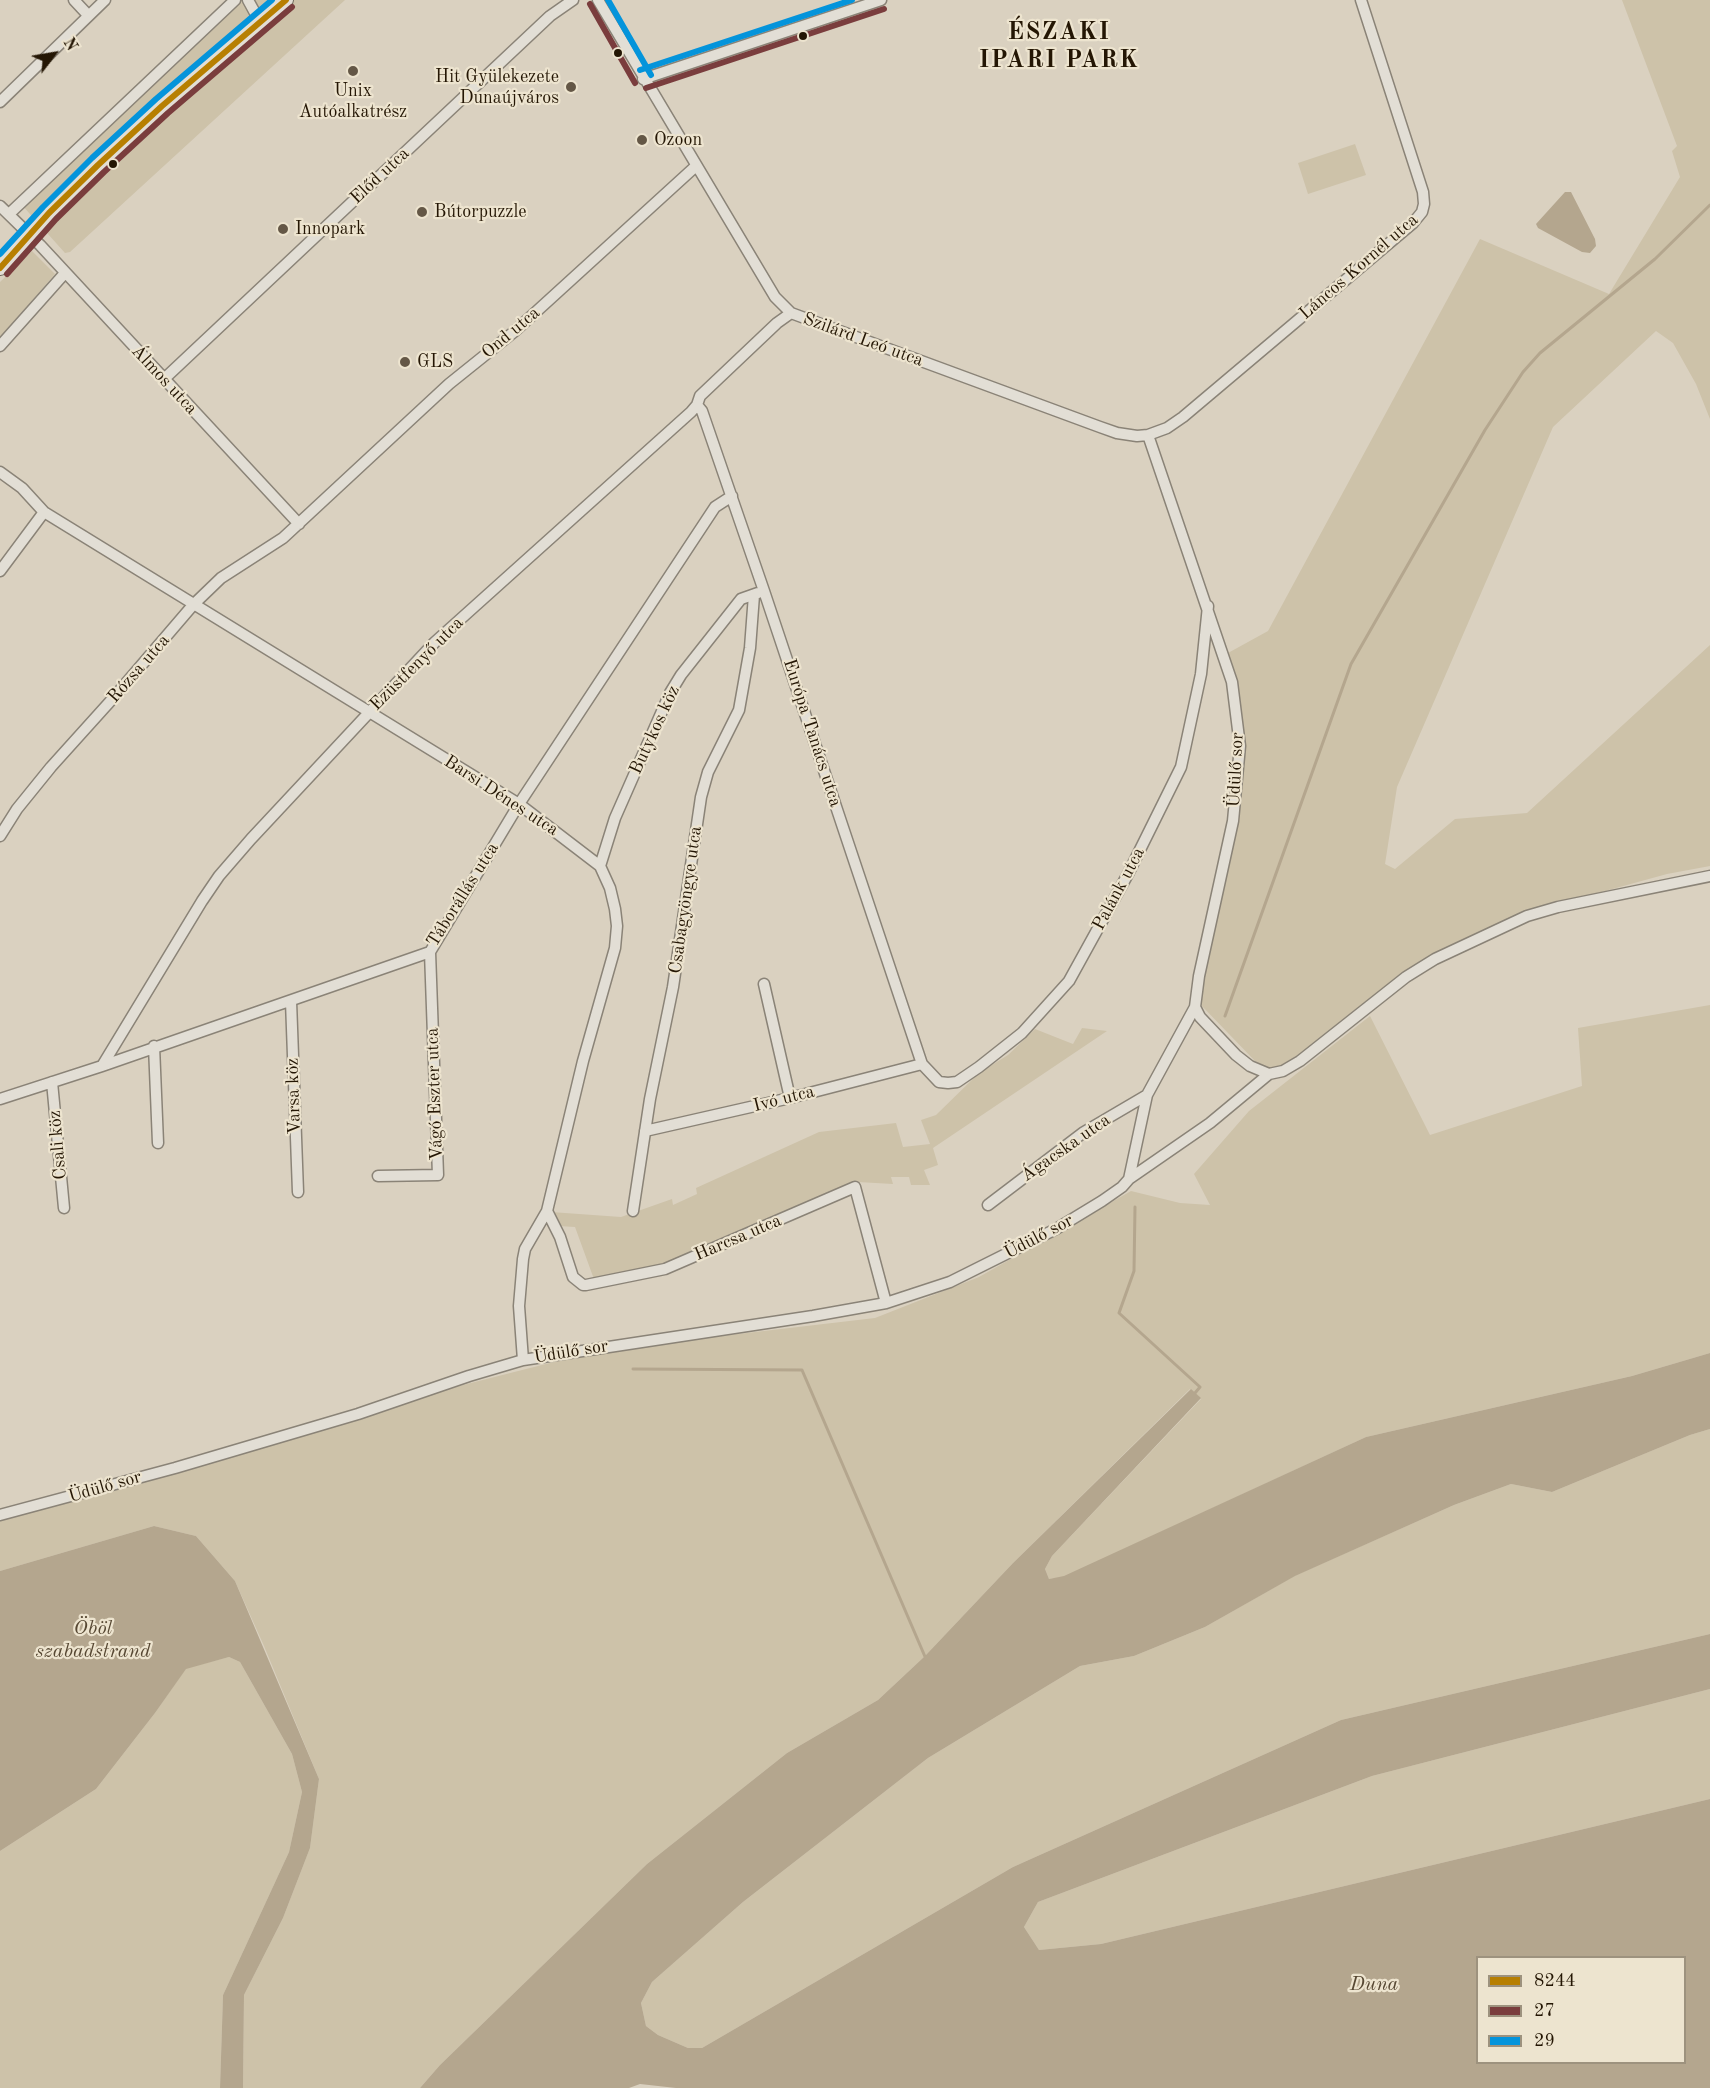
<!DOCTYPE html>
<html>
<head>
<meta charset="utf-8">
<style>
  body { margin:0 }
  #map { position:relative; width:1710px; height:2088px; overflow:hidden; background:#dad1c0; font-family:"Old Standard TT",serif }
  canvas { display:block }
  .legend { position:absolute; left:1476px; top:1956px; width:210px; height:108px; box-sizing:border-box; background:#ede4cf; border:2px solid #9d927e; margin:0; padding:8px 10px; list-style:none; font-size:18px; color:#241604 }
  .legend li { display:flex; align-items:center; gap:12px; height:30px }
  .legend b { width:30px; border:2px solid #9d927e }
  .north { position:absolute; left:24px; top:24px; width:60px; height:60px; -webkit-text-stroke:4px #ede4cf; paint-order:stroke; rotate:59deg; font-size:16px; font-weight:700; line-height:24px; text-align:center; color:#241604 }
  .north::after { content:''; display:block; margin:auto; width:21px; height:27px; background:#241604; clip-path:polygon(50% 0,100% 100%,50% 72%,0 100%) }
</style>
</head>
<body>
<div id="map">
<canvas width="1710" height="2088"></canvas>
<ul class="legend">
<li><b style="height:8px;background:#b77f01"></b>8244</li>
<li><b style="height:8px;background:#7a3d3d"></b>27</li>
<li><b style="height:8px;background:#0494db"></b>29</li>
</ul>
<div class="north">N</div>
</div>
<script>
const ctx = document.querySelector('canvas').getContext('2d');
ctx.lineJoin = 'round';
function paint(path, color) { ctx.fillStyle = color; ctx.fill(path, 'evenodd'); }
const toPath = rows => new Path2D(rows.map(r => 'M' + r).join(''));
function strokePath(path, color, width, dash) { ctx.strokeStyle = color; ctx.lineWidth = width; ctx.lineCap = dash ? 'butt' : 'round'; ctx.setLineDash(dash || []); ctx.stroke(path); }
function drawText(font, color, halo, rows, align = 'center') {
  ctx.font = font + ' "Old Standard TT",serif'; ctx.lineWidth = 4.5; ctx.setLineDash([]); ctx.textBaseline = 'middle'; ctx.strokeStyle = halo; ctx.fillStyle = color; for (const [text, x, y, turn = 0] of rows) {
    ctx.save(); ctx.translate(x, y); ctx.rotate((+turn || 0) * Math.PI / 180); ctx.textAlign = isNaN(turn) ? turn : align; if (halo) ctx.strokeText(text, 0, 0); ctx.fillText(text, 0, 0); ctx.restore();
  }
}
const green = toPath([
  [233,0,345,0,70,252,65,253,21,204],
  [1622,0,1710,0,1710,419,1696,384,1673,343,1656,331,1553,427,1397,787,1385,864,1395,869,1455,819,1527,813,1710,645,1710,866,1667,874,1536,910,1442,952,1276,1074,1255,1061,1199,1003,1208,935,1242,735,1228,653,1268,631,1480,239,1609,294,1680,177,1672,151,1677,146],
  [1355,144,1366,175,1308,194,1298,163],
  [32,251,55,274,0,338,0,282],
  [1710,1005,1710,1353,1632,1376,1366,1437,1064,1577,1049,1579,1045,1569,1052,1556,1201,1399,1190,1389,1013,1563,925,1656,878,1700,787,1753,647,1864,440,2065,420,2088,243,2088,244,1995,283,1918,310,1848,319,1779,264,1646,235,1581,196,1536,154,1526,0,1571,0,1517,463,1385,601,1350,875,1318,979,1277,1131,1191,1180,1203,1210,1205,1194,1174,1249,1111,1370,1016,1430,1135,1582,1086,1578,1028],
  [1082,1028,1107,1031,933,1148,938,1165,924,1170,930,1185,911,1185,909,1177,891,1177,893,1184,858,1182,665,1265,595,1282,575,1227,558,1226,551,1212,621,1217,672,1199,673,1205,697,1194,696,1188,819,1132,896,1123,903,1147,930,1144,921,1120,936,1115,979,1073,1008,1055,1035,1029,1073,1044],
  [1710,1429,1710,1634,1341,1720,1013,1867,702,2048,688,2048,658,2035,646,2026,641,2003,652,1982,743,1902,928,1758,1080,1666,1134,1656,1205,1627,1294,1576,1454,1505,1511,1484,1552,1492,1690,1435],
  [229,1657,240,1662,292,1754,302,1792,289,1852,223,1995,220,2088,0,2088,0,1851,96,1789,155,1713,186,1668],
  [1710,1689,1710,1799,1101,1944,1039,1950,1024,1927,1038,1902,1372,1776]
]);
const water = toPath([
  [1565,192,1571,192,1595,239,1596,246,1590,253,1582,252,1538,228,1536,224],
  [1710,1353,1710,1429,1690,1435,1552,1492,1511,1484,1454,1505,1295,1576,1205,1627,1134,1656,1080,1666,928,1758,743,1902,652,1982,641,2003,646,2026,658,2035,688,2048,702,2048,1013,1867,1341,1720,1710,1634,1710,1689,1372,1776,1038,1902,1024,1927,1039,1950,1101,1944,1710,1799,1710,2088,676,2088,640,2084,629,2088,420,2088,440,2065,647,1864,787,1753,878,1700,925,1656,1013,1563,1191,1389,1201,1398,1052,1556,1045,1569,1049,1579,1064,1576,1366,1437,1632,1376],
  [1478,1958,1684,1958,1684,2062,1478,2062],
  [154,1526,196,1536,235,1581,319,1779,310,1848,283,1918,244,1995,243,2088,220,2088,223,1995,289,1852,302,1792,292,1754,240,1662,229,1657,186,1669,155,1713,96,1789,0,1851,0,1571]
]);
const stream = toPath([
  [1225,1016,1351,664,1485,430,1523,372,1540,353,1655,259,1710,205],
  [1135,1207,1134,1271,1119,1313,1200,1387,1195,1393],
  [633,1369,802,1370,926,1659]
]);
const street = toPath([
  [74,0,88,15],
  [248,0,260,22],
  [598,0,775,297,791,313,1100,427,1117,433,1137,436,1148,435,1167,428,1183,417,1413,223,1422,212,1424,204,1423,192,1361,0],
  [643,79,881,0],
  [0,102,105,0],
  [0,206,40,245,299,524],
  [9,214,235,0],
  [0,346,65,273],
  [164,379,550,16,573,0],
  [697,405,702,411,764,591,922,1064,939,1082,948,1083,957,1082,979,1067,1022,1033,1069,981,1128,874,1181,767,1201,674,1208,606],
  [1148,435,1232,682,1240,746,1233,821,1199,976,1195,1007,1200,1017,1236,1055,1250,1066,1269,1074],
  [0,472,22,488,44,512,519,804,600,866,610,888,615,909,617,926,615,948,583,1061,547,1211,525,1249,523,1259,519,1306,523,1360],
  [0,571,44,512],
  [0,836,17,809,51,767,115,696,193,605,221,578,283,538,449,384,515,331,696,166],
  [600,866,615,818,670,693,681,675,741,599,758,593],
  [764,984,790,1098],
  [291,1001,298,1192],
  [154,1046,158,1143],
  [102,1066,202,901,219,876,251,839,435,642,691,412,697,405,700,396,777,323,791,313],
  [52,1082,64,1208],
  [0,1099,102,1066,430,952,519,804,715,507,732,496],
  [645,1131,790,1098,922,1064],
  [378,1176,438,1175,430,952],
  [1129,1179,1147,1095,1195,1007],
  [988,1205,1084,1132,1147,1095],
  [547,1211,560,1237,573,1277,583,1285,586,1285,665,1269,855,1187,886,1303],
  [633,1211,650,1099,673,987,701,797,708,772,739,710,750,648,754,595],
  [0,1515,175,1468,358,1414,469,1376,523,1360,813,1316,886,1303,950,1282,1056,1229,1102,1201,1122,1187,1129,1179,1210,1123,1269,1074,1283,1071,1300,1061,1406,977,1435,959,1527,916,1558,907,1710,876]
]);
const secondary = toPath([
  [0,268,49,213,98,165,162,106,286,0]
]);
const bus1 = toPath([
  [0,268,49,213,98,165,162,106,286,0]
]);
const bus2 = toPath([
  [590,4,635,83],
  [646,88,884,9],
  [7,274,56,219,104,172,168,113,292,7]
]);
const bus3 = toPath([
  [608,0,651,75],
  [640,70,852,0],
  [0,254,43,207,92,158,156,99,272,0]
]);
const markers = [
  [803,36,5,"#241604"],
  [618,53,5,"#241604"],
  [353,71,6,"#645746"],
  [571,87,6,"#645746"],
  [642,140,6,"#645746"],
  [113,164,5,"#241604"],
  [422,212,6,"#645746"],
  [283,229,6,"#645746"],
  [405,362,6,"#645746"]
];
const poiNames = [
  ["Hit Gyülekezete",559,77,"right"],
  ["Dunaújváros",559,98,"right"],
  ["Unix",353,91,"center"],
  ["Autóalkatrész",353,112,"center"],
  ["Ozoon",654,140],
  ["Bútorpuzzle",434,212],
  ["Innopark",295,229],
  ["GLS",417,362]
];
const streetNames = [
  ["Előd utca",380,176,-43],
  ["Láncos Kornél utca",1359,267,-41],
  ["Ond utca",511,333,-40],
  ["Szilárd Leó utca",863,340,20],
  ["Álmos utca",164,380,47],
  ["Ezüstfenyő utca",417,664,-45],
  ["Rózsa utca",139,669,-49],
  ["Butykos köz",655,730,-65],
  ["Európa Tanács utca",812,733,72],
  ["Üdülő sor",1236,770,-87],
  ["Barsi Dénes utca",501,796,33],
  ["Palánk utca",1119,889,-62],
  ["Táborállás utca",463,895,-58],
  ["Csabagyöngye utca",686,900,-82],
  ["Vágó Eszter utca",435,1094,-92],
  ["Varsa köz",294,1096,-92],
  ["Ivó utca",784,1099,-14],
  ["Csali köz",58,1145,-95],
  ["Ágacska utca",1066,1148,-35],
  ["Üdülő sor",1039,1237,-28],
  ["Harcsa utca",738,1238,-23],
  ["Üdülő sor",571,1352,-9],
  ["Üdülő sor",105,1487,-16]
];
const waterNames = [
  ["Öböl",93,1629],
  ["szabadstrand",93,1652],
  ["Duna",1374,1985]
];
const districtNames = [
  ["ÉSZAKI",1059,33],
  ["IPARI PARK",1059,61]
];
paint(green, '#cdc2a9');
paint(water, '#b4a68e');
strokePath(stream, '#b4a68e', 3);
strokePath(street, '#8a8377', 13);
strokePath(secondary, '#706a5e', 16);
strokePath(street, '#e2ded5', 10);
strokePath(secondary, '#e2ded5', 14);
strokePath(bus1, '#b77f01', 6);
strokePath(bus2, '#7a3d3d', 6);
strokePath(bus3, '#0494db', 6);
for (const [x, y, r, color] of markers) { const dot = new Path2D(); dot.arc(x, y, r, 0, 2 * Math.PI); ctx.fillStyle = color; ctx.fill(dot); strokePath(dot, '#ede4cf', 2); }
drawText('18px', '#241604', '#ede4cf', poiNames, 'left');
drawText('18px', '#241604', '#ede4cf', streetNames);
drawText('italic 20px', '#574833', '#ede4cf', waterNames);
ctx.letterSpacing = '1.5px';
drawText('bold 24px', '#241604', '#ede4cf', districtNames);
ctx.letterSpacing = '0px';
</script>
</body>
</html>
